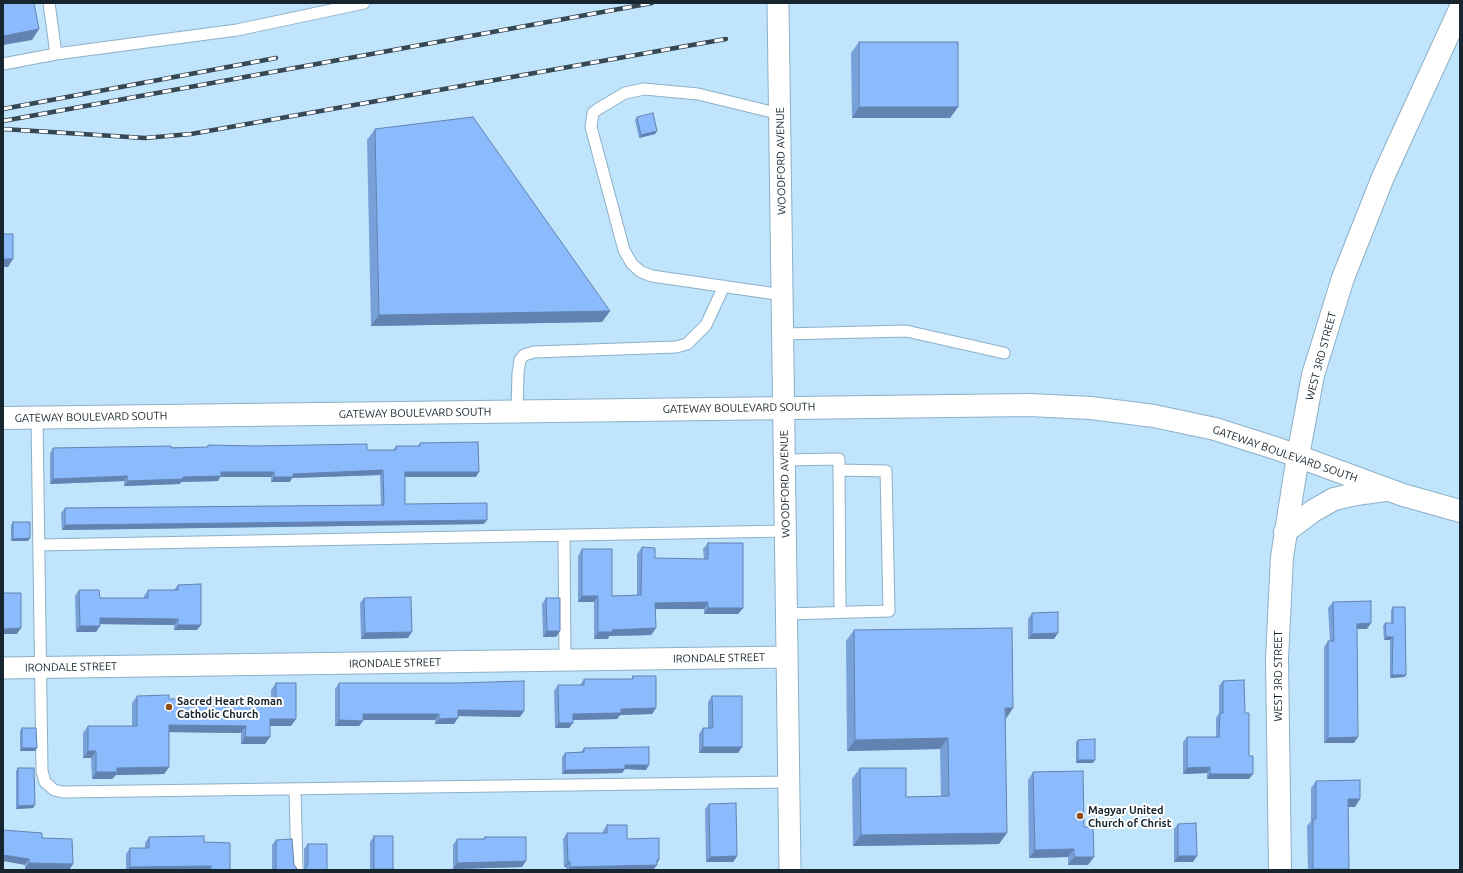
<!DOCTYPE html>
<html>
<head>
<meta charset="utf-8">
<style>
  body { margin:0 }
  #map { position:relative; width:1463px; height:873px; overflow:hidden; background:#bfe4fc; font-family:Ubuntu,sans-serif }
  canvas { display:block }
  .frame { position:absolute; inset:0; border:4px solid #17252e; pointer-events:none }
</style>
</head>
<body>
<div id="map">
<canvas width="1463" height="873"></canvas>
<div class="frame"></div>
</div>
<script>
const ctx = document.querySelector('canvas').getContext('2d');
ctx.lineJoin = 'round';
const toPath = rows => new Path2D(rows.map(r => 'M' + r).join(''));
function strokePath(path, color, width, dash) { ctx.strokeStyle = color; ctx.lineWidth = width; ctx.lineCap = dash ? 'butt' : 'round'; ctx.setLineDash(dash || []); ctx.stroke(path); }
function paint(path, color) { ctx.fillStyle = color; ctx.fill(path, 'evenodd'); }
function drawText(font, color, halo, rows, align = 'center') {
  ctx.font = font + ' Ubuntu,sans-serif'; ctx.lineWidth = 4; ctx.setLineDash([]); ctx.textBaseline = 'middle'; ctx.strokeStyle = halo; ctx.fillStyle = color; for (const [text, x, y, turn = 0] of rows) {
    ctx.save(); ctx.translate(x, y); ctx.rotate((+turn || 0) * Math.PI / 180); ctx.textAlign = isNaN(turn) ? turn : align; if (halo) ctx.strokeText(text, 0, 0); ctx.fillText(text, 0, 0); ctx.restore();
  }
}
const lane = toPath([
  [49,3,56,54,237,30,364,3],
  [3,64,56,54],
  [780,114,698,94,644,89,625,93,598,109,593,113,591,127,624,250,632,264,641,272,652,276,783,295],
  [784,334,906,331,1004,353],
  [517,411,518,373,520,360,524,355,534,352,676,347,687,344,706,325,724,286],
  [37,418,42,771,45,782,54,790,63,792,789,782],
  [785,460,839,459,839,470,886,471,889,611,787,614],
  [839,470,840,612],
  [564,536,565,660],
  [39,545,786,531],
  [295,789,297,870]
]);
const street = toPath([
  [778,3,790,870],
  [3,668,787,657]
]);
const secondary = toPath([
  [3,418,1029,405,1091,408,1154,416,1215,429,1278,449,1403,495,1460,511],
  [1285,532,1313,511,1334,499,1356,494,1385,490],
  [1280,870,1277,659,1282,557,1298,456,1313,375,1343,278,1383,177,1460,9]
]);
const rail = toPath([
  [3,109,276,58],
  [3,121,652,3],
  [3,129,145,138,191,134,726,39]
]);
const wall = toPath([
  [859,42,958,107,950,118,852,118,851,53],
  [637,117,657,131,655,134,639,138,635,120],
  [375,129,610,311,602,322,371,326,367,140],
  [420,443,476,477,405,477,405,504,484,524,62,530,61,513,65,508,381,505,380,475,292,478,290,482,271,482,271,477,220,477,218,481,181,482,180,484,124,486,124,481,50,484,50,453,53,448,207,447,208,445,367,450,393,450,396,446,418,446],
  [13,522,28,541,11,541,11,525],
  [708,543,743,608,738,614,704,614,704,609,655,609,656,628,651,635,609,636,608,639,594,639,594,602,578,602,578,556,582,549,612,596,637,596,637,554,642,547,655,558,704,559,703,549],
  [178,585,197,630,174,630,174,625,100,624,100,626,96,632,76,632,75,596,79,590,100,598,144,598,144,596,148,590,174,590],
  [364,598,408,638,361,639,360,603],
  [546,598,556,637,543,637,542,604],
  [1333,602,1367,629,1357,629,1354,743,1324,743,1324,647,1328,641,1330,641,1328,608],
  [1393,607,1406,675,1404,677,1390,678,1390,640,1384,640,1383,626,1385,623,1391,623,1391,610],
  [1032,613,1054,639,1028,639,1028,619],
  [854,630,1006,719,999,844,853,846,852,779,860,768,906,797,941,796,940,749,847,751,846,641],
  [633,676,656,708,652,714,620,715,617,719,573,720,573,723,569,728,555,728,554,691,558,685,580,685,584,679,631,679],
  [1223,681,1245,713,1249,779,1207,779,1207,773,1183,774,1183,742,1187,737,1216,737,1216,718,1219,713,1219,686],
  [276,683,291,726,270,726,265,744,241,744,241,733,169,732,169,767,164,774,116,775,112,779,92,779,91,758,83,758,83,733,88,726,132,726,132,703,137,696,169,699,231,701,271,700,271,690],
  [339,683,520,717,458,716,454,724,435,724,435,720,363,720,359,726,335,726,335,689],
  [712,696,742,747,738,753,699,753,699,734,703,728,708,728,708,702],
  [22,728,37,748,35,751,20,751,20,731],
  [1078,740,1093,763,1076,763,1076,742],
  [584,748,646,770,625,769,622,773,562,774,562,757,565,753,581,752],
  [18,768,33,808,16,809,16,771],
  [1033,772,1084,827,1088,865,1068,865,1068,857,1029,858,1028,780],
  [1316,781,1355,807,1348,807,1349,869,1348,870,1308,870,1307,826,1311,821,1311,788],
  [709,804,737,856,733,862,706,862,705,809],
  [1178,824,1193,862,1174,862,1174,829],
  [607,825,627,839,657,864,657,865,653,870,566,870,566,867,564,867,563,839,567,833,603,833,603,831],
  [374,836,393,869,392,870,370,870,370,842],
  [149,837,204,842,230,870,126,870,126,854,130,848,145,848,145,843],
  [485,837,522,867,453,869,453,845,457,839,483,839],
  [42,838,73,864,69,870,25,869,25,865],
  [276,840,294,865,298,870,272,870,272,845],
  [308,844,327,870,304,870,304,849]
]);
const shadedWall = toPath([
  [39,29,32,40,3,45,3,36],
  [859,107,958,107,950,118,852,118],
  [657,131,655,134,639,138,641,135],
  [3,259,13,259,8,267,3,267],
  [610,311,602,322,371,326,379,315],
  [383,470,380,475,292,478,290,482,271,482,274,477,293,474],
  [221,472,274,472,271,477,220,477,218,481,181,482,180,484,124,486,128,481],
  [405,472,479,472,476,477,401,477],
  [127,476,124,481,50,484,53,479],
  [487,520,484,524,62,530,65,525],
  [30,538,28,541,11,541,13,539],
  [582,596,598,596,594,602,578,602],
  [708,602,704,609,651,609,655,603],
  [708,608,743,608,738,614,704,614],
  [100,618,178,619,174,625,96,624],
  [1371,623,1367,629,1353,629,1357,624],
  [178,625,201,625,197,630,174,630],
  [80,626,100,626,96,632,76,632],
  [21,628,17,634,3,634,3,629],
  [656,628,651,635,609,636,608,639,594,639,598,632,612,630],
  [547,631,560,631,556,637,543,637],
  [412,632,408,638,361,639,365,633],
  [1058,633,1054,639,1028,639,1032,634],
  [1386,637,1393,637,1390,640,1384,640],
  [1392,675,1406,675,1404,677,1390,678],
  [656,708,652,714,620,715,617,719,569,720,573,714,621,709],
  [1005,708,1013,708,1006,719],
  [458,710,524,711,520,717,454,716],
  [363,714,439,714,435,720,359,720],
  [458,718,454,724,435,724,439,719],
  [270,719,296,719,291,726,265,726],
  [339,720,363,721,359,726,335,726],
  [559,723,573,723,569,728,555,728],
  [169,725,246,726,241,733,164,732],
  [245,737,270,737,265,744,241,744],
  [1358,737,1354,743,1324,743,1328,738],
  [948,738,940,749,847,751,855,740],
  [703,747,742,747,738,753,699,753],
  [22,748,37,748,35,751,20,751],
  [88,751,96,751,91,758,83,758],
  [1078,760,1095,760,1093,763,1076,763],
  [625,765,649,765,646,770,625,769,622,773,562,774,565,770],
  [169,767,164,774,116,775,112,779,92,779,96,772,117,768],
  [1210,767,1207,773,1183,774,1187,768],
  [1210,774,1253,774,1249,779,1207,779],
  [1348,799,1360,799,1355,807,1343,807],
  [35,805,33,808,16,809,18,806],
  [1007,833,999,844,853,846,861,835],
  [1074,849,1068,857,1029,858,1035,850],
  [3,855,29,859,25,865,3,861],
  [737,856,733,862,706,862,710,857],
  [1178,856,1197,856,1193,862,1174,862],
  [1074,857,1094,857,1088,865,1068,865],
  [659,860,656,865,657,865,653,870,568,870,570,867],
  [526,861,522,867,453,869,457,863],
  [568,862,570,862,566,867,564,867],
  [29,863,73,864,69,870,25,869],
  [211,866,208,870,128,870,130,867],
  [374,869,393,869,392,870,374,870],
  [1313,869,1349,869,1348,870,1313,870]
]);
const building = toPath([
  [3,3,34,3,39,29,3,36,3,3],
  [859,42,958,42,958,107,859,107,859,42],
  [653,113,657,131,641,135,637,117,653,113],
  [473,117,610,311,379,315,375,129,473,117],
  [3,234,13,234,13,259,3,259,3,234],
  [478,442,479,472,405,472,405,504,487,503,487,520,65,525,65,508,384,505,383,470,293,474,293,477,274,477,274,472,221,472,221,476,183,477,183,479,128,481,127,476,53,479,53,448,171,446,171,448,208,447,208,445,256,446,367,444,367,450,396,450,396,446,420,446,420,443,478,442],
  [13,522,30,522,30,538,13,539,13,522],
  [708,543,743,543,743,608,708,608,708,602,655,603,656,628,612,630,612,632,598,632,598,596,582,596,582,549,612,549,612,596,641,595,642,547,655,548,655,558,708,559,708,543],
  [201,584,201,625,178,625,178,619,100,618,100,626,80,626,79,590,99,590,100,598,148,598,148,590,178,590,178,585,201,584],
  [3,593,21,593,21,628,3,629,3,593],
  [411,597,412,632,365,633,364,598,411,597],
  [546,598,560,598,560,631,547,631,546,598],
  [1371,601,1371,623,1357,624,1358,737,1328,738,1328,641,1334,641,1333,602,1371,601],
  [1393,607,1405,607,1406,675,1392,675,1393,637,1386,637,1385,623,1393,623,1393,607],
  [1058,612,1058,633,1032,634,1032,613,1058,612],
  [1012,628,1013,708,1005,708,1007,833,861,835,860,768,906,768,906,797,949,796,948,738,855,740,854,630,1012,628],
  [633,676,656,676,656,708,621,709,621,713,573,714,573,723,559,723,558,685,584,685,584,679,633,679,633,676],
  [1244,680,1245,713,1249,713,1249,756,1253,756,1253,774,1210,774,1210,767,1187,768,1187,737,1219,737,1220,713,1223,713,1223,681,1244,680],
  [524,681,524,711,458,710,458,718,439,719,439,714,363,714,363,721,339,720,339,683,458,683,524,681],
  [276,683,296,683,296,719,270,719,270,737,245,737,246,726,169,725,169,767,117,768,117,772,96,772,96,751,88,751,88,726,137,726,137,696,169,695,169,699,231,699,231,701,276,700,276,683],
  [712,696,742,696,742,747,703,747,703,728,713,728,712,696],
  [22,728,36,728,37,748,22,748,22,728],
  [1095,739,1095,760,1078,760,1078,740,1095,739],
  [649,747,649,765,625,765,625,769,565,770,565,753,584,752,584,748,649,747],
  [18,768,34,768,35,805,18,806,18,768],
  [1083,771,1084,827,1093,827,1094,857,1074,857,1074,849,1035,850,1033,772,1083,771],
  [1360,780,1360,799,1348,799,1349,869,1313,869,1313,819,1316,819,1316,781,1360,780],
  [736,803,737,856,710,857,709,804,736,803],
  [1196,823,1197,856,1178,856,1178,824,1196,823],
  [607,825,627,825,627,839,659,838,659,860,657,860,657,865,570,867,570,862,568,862,567,833,607,833,607,825],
  [3,830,42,833,42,838,72,839,73,864,29,863,29,859,3,855,3,830],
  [204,836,204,842,230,843,230,870,211,870,211,866,130,867,130,848,149,848,149,837,204,836],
  [374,836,393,836,393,869,374,869,374,836],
  [485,837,526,837,526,861,457,863,457,839,485,839,485,837],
  [292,839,294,865,298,870,276,870,276,840,292,839],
  [308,844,327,844,327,870,305,870,308,864,308,844]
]);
const markers = [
  [169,707,4,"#8c4d14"],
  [1080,816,4,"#8c4d14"]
];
const streetNames = [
  ["WOODFORD AVENUE",781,161,-91],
  ["WEST 3RD STREET",1321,356,-75],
  ["GATEWAY BOULEVARD SOUTH",739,408,-1],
  ["GATEWAY BOULEVARD SOUTH",415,413,-1],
  ["GATEWAY BOULEVARD SOUTH",91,417,-1],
  ["GATEWAY BOULEVARD SOUTH",1285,454,19],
  ["WOODFORD AVENUE",785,484,-91],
  ["IRONDALE STREET",719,658,-1],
  ["IRONDALE STREET",395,663,-1],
  ["IRONDALE STREET",71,667,-1],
  ["WEST 3RD STREET",1278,676,-90]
];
const poiNames = [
  ["Sacred Heart Roman",177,701],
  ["Catholic Church",177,714],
  ["Magyar United",1088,810],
  ["Church of Christ",1088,823]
];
strokePath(lane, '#8cb0c7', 13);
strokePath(street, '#8cb0c7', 23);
strokePath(secondary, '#8cb0c7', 24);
strokePath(lane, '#fff', 11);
strokePath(street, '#fff', 21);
strokePath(secondary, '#fff', 22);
strokePath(rail, '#364854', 4.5);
strokePath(rail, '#fff', 3, [9]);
paint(wall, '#78a1da');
paint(shadedWall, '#6283b1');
paint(building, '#8cbbfd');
strokePath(building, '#6283b1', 1);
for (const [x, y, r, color] of markers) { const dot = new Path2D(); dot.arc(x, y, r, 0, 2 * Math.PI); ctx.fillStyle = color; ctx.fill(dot); strokePath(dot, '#fff', 1.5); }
drawText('11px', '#17252e', '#fff', streetNames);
drawText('bold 11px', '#17252e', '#fff', poiNames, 'left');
</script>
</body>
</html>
